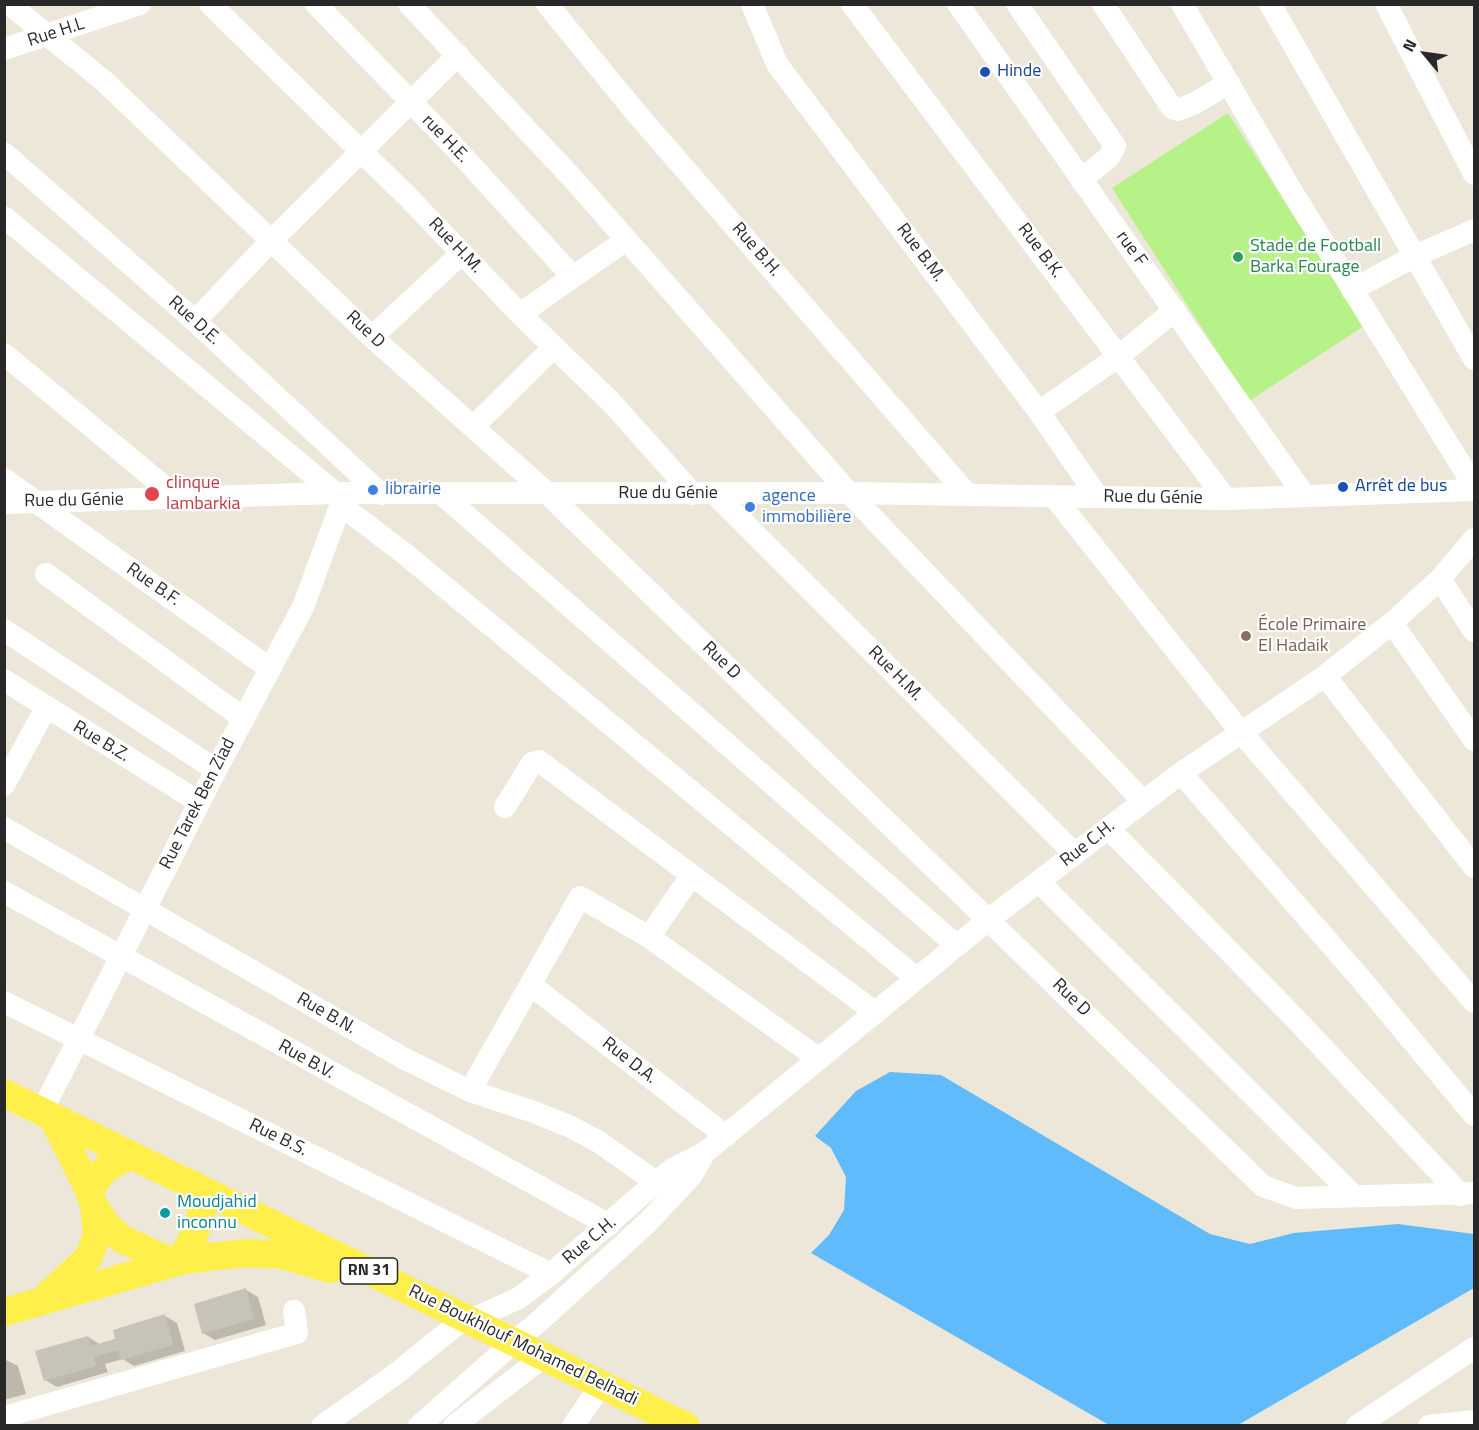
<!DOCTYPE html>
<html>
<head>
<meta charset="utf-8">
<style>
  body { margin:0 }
  #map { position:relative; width:1479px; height:1430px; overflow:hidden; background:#ece7d8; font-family:"Titillium Web",sans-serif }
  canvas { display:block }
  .frame { position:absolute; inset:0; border:6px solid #282828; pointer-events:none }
  .north { position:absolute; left:1395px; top:24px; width:60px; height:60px; -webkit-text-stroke:4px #fff; paint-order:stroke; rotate:299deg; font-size:16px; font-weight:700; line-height:24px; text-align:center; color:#282828 }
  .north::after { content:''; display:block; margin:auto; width:21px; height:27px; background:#282828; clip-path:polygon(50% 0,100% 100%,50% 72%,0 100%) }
</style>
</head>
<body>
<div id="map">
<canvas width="1479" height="1430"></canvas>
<div class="frame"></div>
<div class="north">N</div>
</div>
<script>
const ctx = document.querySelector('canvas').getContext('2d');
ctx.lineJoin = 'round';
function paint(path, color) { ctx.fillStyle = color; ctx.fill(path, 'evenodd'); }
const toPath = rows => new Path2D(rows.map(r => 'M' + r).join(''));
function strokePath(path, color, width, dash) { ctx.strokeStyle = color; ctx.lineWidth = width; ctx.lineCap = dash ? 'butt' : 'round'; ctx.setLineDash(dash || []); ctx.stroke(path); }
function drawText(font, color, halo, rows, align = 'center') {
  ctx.font = font + ' "Titillium Web",sans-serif'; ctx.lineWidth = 4.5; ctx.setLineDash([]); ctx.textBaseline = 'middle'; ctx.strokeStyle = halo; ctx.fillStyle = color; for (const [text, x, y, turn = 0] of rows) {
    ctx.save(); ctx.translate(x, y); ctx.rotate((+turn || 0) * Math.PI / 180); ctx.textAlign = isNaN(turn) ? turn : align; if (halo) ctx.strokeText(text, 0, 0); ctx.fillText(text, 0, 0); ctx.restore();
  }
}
const pitch = toPath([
  [1228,113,1364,326,1249,401,1112,188]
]);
const water = toPath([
  [890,1072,941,1075,1210,1234,1250,1244,1294,1233,1398,1224,1474,1234,1474,1288,1238,1425,1109,1425,811,1253,829,1235,844,1210,846,1177,831,1148,815,1136,856,1091]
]);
const shadow = toPath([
  [246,1290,258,1297,266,1325,215,1340,203,1333],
  [165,1316,177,1323,185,1351,134,1366,123,1359,105,1364,108,1372,57,1387,45,1380,88,1337,101,1345],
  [4,1359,18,1366,26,1394,4,1400]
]);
const building = toPath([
  [246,1288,254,1319,202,1334,194,1304],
  [165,1314,173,1345,121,1360,118,1350,94,1357,96,1366,44,1381,35,1351,88,1336,91,1346,115,1339,113,1330]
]);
const minor = toPath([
  [9,4,104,81,372,337,547,493,1263,1186,1296,1198,1474,1193],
  [210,4,406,195,520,314,612,403,693,494],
  [316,4,448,140,572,276],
  [409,4,574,180,849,493,1143,801],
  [547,4,637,114,967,494],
  [752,4,777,64,1039,412,1098,497],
  [852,4,1226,499],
  [958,4,1304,495],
  [1017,4,1115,146,1109,157,1081,180],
  [1103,4,1172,108,1178,110,1195,103,1229,83],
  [1182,4,1291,190,1474,486],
  [1270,4,1474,359],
  [1386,4,1474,174],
  [4,49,140,4],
  [4,153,195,321,381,494],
  [4,217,335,493],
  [1352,290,1415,256,1474,230],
  [520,314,626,240],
  [195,321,270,242,458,55],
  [372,337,462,253],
  [4,354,179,499],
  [1039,412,1119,356,1175,310],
  [473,427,554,347],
  [4,479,269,668],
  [715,494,1075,854],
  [443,495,956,945],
  [1055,498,1240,731,1474,1002],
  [4,503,335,493,849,493,1226,499,1474,490],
  [342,506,405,554,916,978],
  [46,574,243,718],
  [1440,579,1474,631],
  [1392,623,1474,740],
  [4,630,216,770],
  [1325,676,1474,867],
  [4,680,199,802],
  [1181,773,1360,978,1474,1115],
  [4,785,46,708],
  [505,807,532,763,539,761,876,1013],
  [4,828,405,1059,470,1091,534,1112,571,1127,599,1142,656,1182],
  [1108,828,1290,1013,1461,1195],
  [1039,882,1353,1195],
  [4,892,609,1225],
  [649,937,691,876],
  [532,986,726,1136],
  [4,1002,551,1274],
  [470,1091,580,897,649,937,819,1059],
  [42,1111,216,770,303,607,345,493],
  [470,1320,519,1298,551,1274,656,1182,674,1168,704,1153,988,920,1181,773,1325,676,1392,623,1440,579,1474,539],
  [514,1341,536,1324,647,1223,691,1176,704,1154],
  [4,1417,297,1333,294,1311],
  [322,1426,393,1376,455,1326],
  [419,1426,505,1350],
  [454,1426,534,1364],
  [573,1426,595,1394],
  [1357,1426,1474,1348],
  [1429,1426,1474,1421]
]);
const major = toPath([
  [4,1093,686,1426],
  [89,1190,106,1168,131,1155],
  [94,1206,106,1224,122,1239,174,1263],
  [180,1261,194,1236,201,1216,199,1195,194,1185],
  [49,1294,89,1257,97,1234,94,1206,89,1190,53,1118],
  [4,1312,180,1261,217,1256,250,1253,283,1255,331,1269]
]);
const markers = [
  [985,72,6,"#1a4fb4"],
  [1238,257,6,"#2e9e5b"],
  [1343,487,6,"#1a4fb4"],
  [373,490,6,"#3f7fe0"],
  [152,494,8,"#e0444e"],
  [750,507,6,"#3f7fe0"],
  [1246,636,6,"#8d6e63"],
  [165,1213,6,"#0f9aa8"]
];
const shields = [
  [369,1271,57]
];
const shieldNames = [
  ["RN 31",369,1271]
];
const streetNames = [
  ["Rue H.L",56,33,-18],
  ["rue H.E.",445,139,46],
  ["Rue H.M.",455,246,46],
  ["rue F",1131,249,54],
  ["Rue B.H.",756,250,49],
  ["Rue B.K.",1040,251,53],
  ["Rue B.M.",920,253,53],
  ["Rue D.E.",194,321,42],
  ["Rue D",365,330,43],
  ["Rue du Génie",668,494],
  ["Rue du Génie",1153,498,1],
  ["Rue du Génie",74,501,-1],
  ["Rue B.F.",153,585,35],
  ["Rue D",721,661,44],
  ["Rue H.M.",895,674,45],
  ["Rue B.Z.",101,742,31],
  ["Rue Tarek Ben Ziad",198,804,-63],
  ["Rue C.H.",1088,844,-38],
  ["Rue D",1071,998,44],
  ["Rue B.N.",326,1014,30],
  ["Rue B.V.",306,1060,29],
  ["Rue D.A.",629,1061,38],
  ["Rue B.S.",278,1138,26],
  ["Rue C.H.",590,1241,-40],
  ["Rue Boukhlouf Mohamed Belhadi",523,1346,26]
];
const transitNames = [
  ["Hinde",997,72],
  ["Arrêt de bus",1355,487]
];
const leisureNames = [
  ["Stade de Football",1250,247],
  ["Barka Fourage",1250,268]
];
const healthNames = [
  ["clinque",166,484],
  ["lambarkia",166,505]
];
const shopNames = [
  ["librairie",385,490],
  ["agence",762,497],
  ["immobilière",762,518]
];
const educationNames = [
  ["École Primaire",1258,626],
  ["El Hadaik",1258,647]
];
const cultureNames = [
  ["Moudjahid",177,1203],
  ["inconnu",177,1224]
];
paint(pitch, '#b6f288');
paint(water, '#5fbbfb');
paint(shadow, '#0003');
paint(building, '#c7c3b8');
strokePath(minor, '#fff', 22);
strokePath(major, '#ffef4b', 28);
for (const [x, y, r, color] of markers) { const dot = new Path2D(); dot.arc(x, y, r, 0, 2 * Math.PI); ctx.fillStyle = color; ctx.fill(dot); strokePath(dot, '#fff', 2); }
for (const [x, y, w] of shields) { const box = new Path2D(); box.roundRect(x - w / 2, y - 13, w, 26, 4.5); ctx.fillStyle = '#fff'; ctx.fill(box); strokePath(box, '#282828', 1.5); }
drawText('bold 16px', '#282828', null, shieldNames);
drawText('18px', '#282828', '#fff', streetNames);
drawText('18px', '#164399', '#fff', transitNames, 'left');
drawText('18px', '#27864d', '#fff', leisureNames, 'left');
drawText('18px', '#be3a42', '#fff', healthNames, 'left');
drawText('18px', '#366cbe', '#fff', shopNames, 'left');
drawText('18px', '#785e54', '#fff', educationNames, 'left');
drawText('18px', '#0d838f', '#fff', cultureNames, 'left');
</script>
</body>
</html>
